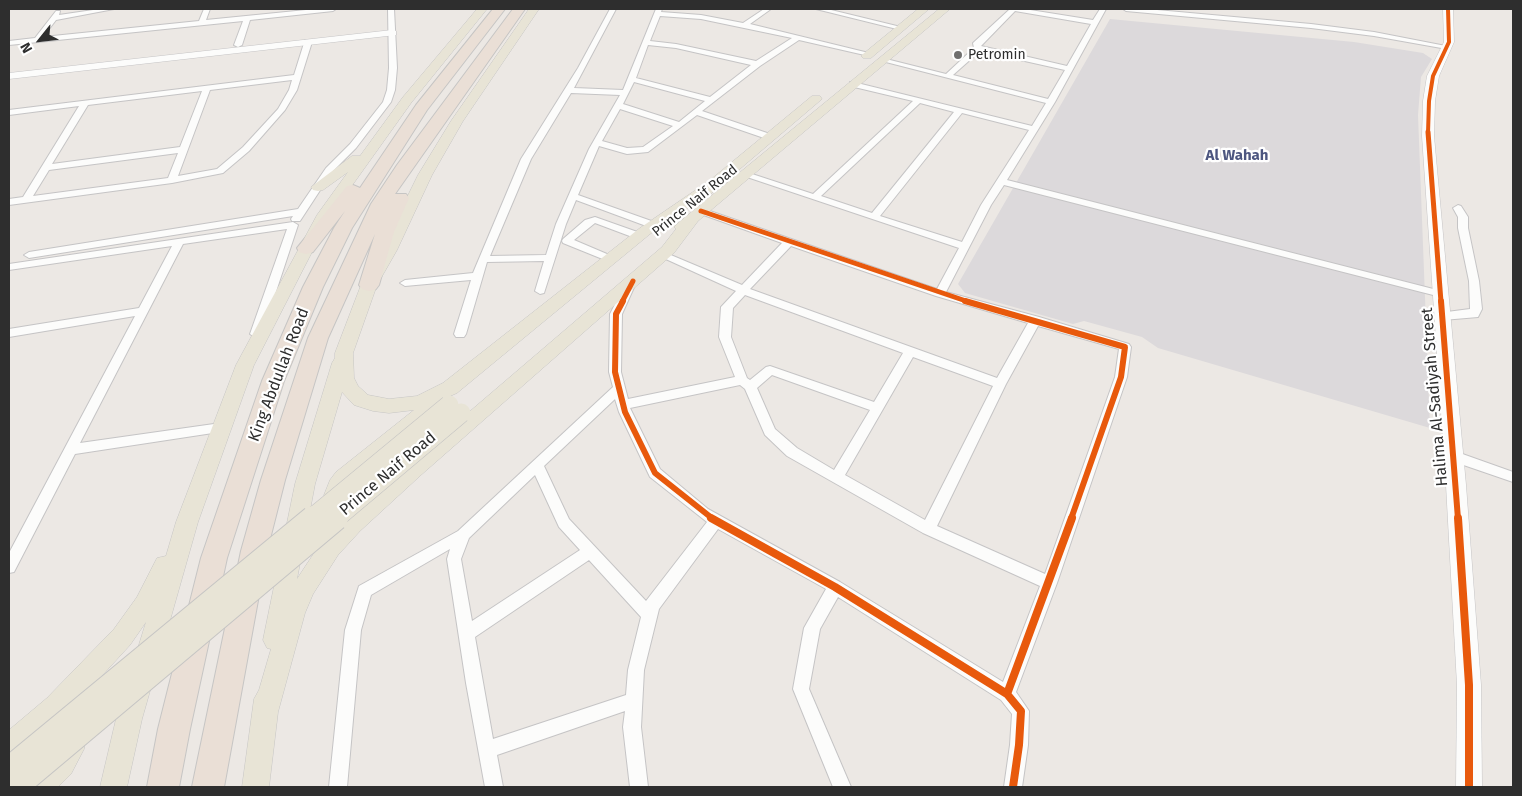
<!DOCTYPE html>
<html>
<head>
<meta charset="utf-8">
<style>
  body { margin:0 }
  #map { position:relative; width:1522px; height:796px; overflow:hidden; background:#ece8e4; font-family:"Fira Sans",sans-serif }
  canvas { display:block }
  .frame { position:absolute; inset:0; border:10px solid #2e2e2e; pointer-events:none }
  .north { position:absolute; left:15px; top:15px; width:50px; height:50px; -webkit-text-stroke:4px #fff; paint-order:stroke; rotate:241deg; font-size:14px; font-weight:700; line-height:20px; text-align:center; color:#2e2e2e }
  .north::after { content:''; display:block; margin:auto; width:18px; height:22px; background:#2e2e2e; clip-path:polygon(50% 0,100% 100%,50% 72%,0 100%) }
</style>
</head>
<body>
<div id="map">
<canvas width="1522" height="796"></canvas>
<div class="frame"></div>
<div class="north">N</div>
</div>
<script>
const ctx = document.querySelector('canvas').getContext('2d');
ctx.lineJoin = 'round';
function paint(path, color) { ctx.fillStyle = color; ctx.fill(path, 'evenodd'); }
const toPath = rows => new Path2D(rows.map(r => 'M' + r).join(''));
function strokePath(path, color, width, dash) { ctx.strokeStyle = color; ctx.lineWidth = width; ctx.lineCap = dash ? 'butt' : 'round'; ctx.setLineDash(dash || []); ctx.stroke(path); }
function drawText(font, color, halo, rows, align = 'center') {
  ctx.font = font + ' "Fira Sans",sans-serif'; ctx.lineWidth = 4.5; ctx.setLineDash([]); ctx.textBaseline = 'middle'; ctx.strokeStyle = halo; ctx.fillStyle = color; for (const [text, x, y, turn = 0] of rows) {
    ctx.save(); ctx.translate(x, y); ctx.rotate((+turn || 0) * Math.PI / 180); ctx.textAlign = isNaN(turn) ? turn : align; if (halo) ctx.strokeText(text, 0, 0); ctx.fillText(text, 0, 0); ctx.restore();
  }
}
const industrial = toPath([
  [1110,19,1354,42,1423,53,1432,59,1421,77,1418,115,1430,428,1158,348,1142,337,1084,321,1073,324,965,293,958,284]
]);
const street = toPath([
  [100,9,114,9,56,20,43,37,199,21,204,9,210,9,206,20,316,9,336,9,333,11,250,20,242,45,238,47,234,45,243,21,9,45,9,41,35,38,56,11,60,11,59,15,100,9],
  [388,9,394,9,397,68,395,90,391,102,356,148,332,172,300,221,292,221,291,219,293,216,29,258,24,255,29,252,298,209,326,168,350,144,383,102,387,90,389,68,388,9],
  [610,9,616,9,574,88,623,90,656,9,662,9,661,12,701,15,743,23,764,9,771,9,750,24,873,54,869,56,799,40,760,66,702,111,773,135,773,139,767,139,697,115,648,152,627,154,599,146,578,195,657,223,657,227,649,227,576,200,566,224,544,293,540,294,535,291,544,261,487,262,466,334,464,337,456,337,454,334,471,280,405,286,400,283,405,280,473,273,521,159,578,68,610,9],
  [660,16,701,19,792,38,756,61,676,44,650,41,660,16],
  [648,45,676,48,751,65,710,97,636,78,648,45],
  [634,82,705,101,679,122,623,104,634,82],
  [571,93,620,95,589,149,556,224,546,255,490,256,531,159,571,93],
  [620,109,673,126,643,147,627,148,602,141,620,109],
  [816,9,827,9,905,28,901,30,816,9],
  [1010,9,1024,9,1093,20,1100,9,1106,9,1055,102,1007,180,1445,292,1447,294,1445,296,1441,297,1004,185,991,205,946,292,1039,317,1129,344,1131,347,1127,377,1057,583,1016,692,1029,711,1028,745,1022,787,1004,787,1010,745,1012,714,1001,700,838,597,820,629,809,689,851,787,833,787,793,689,804,628,826,589,718,529,659,609,644,670,641,727,648,787,630,787,623,727,625,711,497,755,503,787,485,787,466,683,447,559,450,549,371,595,361,630,347,787,329,787,345,630,359,586,458,531,613,387,609,372,610,314,627,281,631,280,636,283,622,314,621,372,628,399,735,377,719,337,721,307,736,291,657,255,662,252,666,253,742,285,782,243,698,213,698,209,704,209,937,289,959,248,741,175,746,172,749,173,813,194,913,101,850,86,850,82,853,82,1032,126,1046,103,878,60,882,58,946,74,974,48,973,43,1010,9],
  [1015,11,1091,24,1067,66,981,46,1015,11],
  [980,51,1065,70,1048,99,953,75,980,51],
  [920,103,954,112,872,213,821,196,920,103],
  [962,113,1029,130,981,205,962,242,880,216,962,113],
  [791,246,936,296,1028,323,997,378,750,289,791,246],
  [745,295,903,353,874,402,770,366,766,367,750,380,747,378,731,337,733,308,745,295],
  [1038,326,1119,349,1115,377,1045,574,937,526,1006,384,1038,326],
  [913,357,993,386,925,520,845,475,913,357],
  [772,375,870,410,834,470,797,448,775,429,757,388,772,375],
  [740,385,745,389,765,435,787,456,923,533,1040,586,1003,682,840,582,708,509,660,469,630,408,740,385],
  [615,399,619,412,650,477,707,522,646,601,569,519,544,466,615,399],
  [535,475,559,527,580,550,472,621,461,559,469,538,535,475],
  [589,560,641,617,628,670,626,695,493,739,475,637,589,560],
  [1123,9,1146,9,1311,24,1374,32,1451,47,1447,49,1374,36,1311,28,1126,11,1123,9],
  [305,40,312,42,297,90,285,110,249,151,223,173,172,183,9,205,9,199,23,197,79,106,9,115,9,110,294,75,305,40],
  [292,80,289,90,278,109,243,147,217,169,178,176,210,90,292,80],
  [202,91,180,147,52,164,88,105,202,91],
  [178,153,168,178,33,196,49,170,178,153],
  [1458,205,1461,206,1468,217,1468,228,1479,281,1482,309,1478,317,1443,320,1437,316,1439,313,1470,309,1469,281,1458,228,1458,217,1453,208,1458,205],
  [595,217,643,234,644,236,643,238,635,238,595,223,574,240,614,257,615,259,610,262,563,243,562,241,563,239,585,220,595,217],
  [293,222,298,225,262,334,256,338,250,334,287,229,183,244,80,443,221,423,226,425,227,428,226,431,75,454,14,572,9,573,9,553,135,316,9,337,9,329,139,308,172,246,9,270,9,264,293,222],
  [1454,451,1513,472,1513,482,1449,460,1447,456,1449,452,1454,451]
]);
const secondary = toPath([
  [1443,9,1453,9,1454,42,1439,76,1435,101,1434,136,1466,485,1481,685,1482,787,1456,787,1457,685,1446,485,1422,136,1423,101,1427,76,1444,42,1443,9],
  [392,30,396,31,396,35,9,79,9,73,392,30]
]);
const primary = toPath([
  [477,9,487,9,411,103,331,215,254,365,198,522,142,719,127,787,100,787,116,719,146,622,130,645,65,716,18,756,9,760,9,730,47,698,114,629,137,597,157,558,166,556,176,522,236,365,317,215,348,172,323,190,318,191,313,190,311,187,352,156,360,156,403,97,477,9],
  [529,9,539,9,463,121,432,175,397,250,377,285,353,353,354,378,358,386,368,395,389,399,417,396,443,383,640,228,709,181,812,96,820,96,822,99,707,197,702,198,650,234,457,393,448,397,449,399,447,404,350,484,344,495,353,507,349,513,342,516,335,513,326,501,324,495,330,480,336,472,414,410,389,413,373,411,354,405,342,392,315,484,297,579,322,541,344,519,662,247,676,229,674,227,677,224,939,9,950,9,698,221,674,253,421,475,360,531,338,555,313,594,305,613,278,712,269,787,242,787,254,699,259,690,271,649,267,648,263,640,295,484,332,363,335,358,335,353,361,285,381,250,418,175,451,121,529,9],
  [918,9,929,9,871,58,863,58,861,56,863,54,918,9],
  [72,728,81,732,85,741,84,749,71,774,58,787,26,787,29,777,53,756,63,732,72,728]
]);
const highway = toPath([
  [493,9,505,9,427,110,352,228,323,287,284,381,227,558,190,729,179,787,147,787,158,729,201,558,262,381,303,287,334,228,345,211,313,252,306,254,299,252,297,248,347,186,353,185,360,188,416,105,493,9],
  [513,9,525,9,395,194,406,194,409,198,394,232,379,285,376,289,369,291,362,289,359,285,375,234,328,338,285,480,267,551,224,787,192,787,241,551,261,480,308,338,371,204,397,165,513,9]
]);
const primaryBridgeFar1 = toPath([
  [311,519,449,405],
  [335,519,461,413]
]);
const primaryBridge = toPath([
  [9,769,313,518],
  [16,787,336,518]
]);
const cyclewayFar3 = toPath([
  [1428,133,1429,101,1433,76,1449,42,1448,9]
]);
const cyclewayFar2 = toPath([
  [1428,132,1441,302],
  [701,211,969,302],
  [622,302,633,281]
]);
const cyclewayFar1 = toPath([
  [623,301,616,314,615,372,625,412,655,473,713,519],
  [965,301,1125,347,1121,377,1071,519],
  [1441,301,1458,519]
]);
const cycleway = toPath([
  [711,518,835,587,1007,694,1021,711,1019,745,1013,787],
  [1458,518,1469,685,1469,787],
  [1007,694,1072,518]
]);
const markers = [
  [958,55,5,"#706f6e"]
];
const farPoinames = [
  ["Petromin",968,55]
];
const farStreetnames = [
  ["Prince Naif Road",695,201,-39]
];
const farNeighbourhoodnames = [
  ["Al Wahah",1237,156]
];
const streetNames = [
  ["King Abdullah Road",279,375,-69],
  ["Halima Al-Sadiyah Street",1435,397,-95],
  ["Prince Naif Road",388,474,-40]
];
paint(industrial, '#dcd9db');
strokePath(street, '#c5c4c5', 2);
strokePath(secondary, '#c5c4c5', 1);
strokePath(primary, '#c6c5c4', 1);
strokePath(highway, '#c6c5c4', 2);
paint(street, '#fcfcfb');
paint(secondary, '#fcfcfb');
paint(primary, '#e8e4d6');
paint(highway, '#eadfd6');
strokePath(primaryBridgeFar1, '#c6c5c4', 20, []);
strokePath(primaryBridge, '#c6c5c4', 26, []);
strokePath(primaryBridgeFar1, '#e8e4d6', 19);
strokePath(primaryBridge, '#e8e4d6', 24);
strokePath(cyclewayFar3, '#e8590c', 4);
strokePath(cyclewayFar2, '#e8590c', 5);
strokePath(cyclewayFar1, '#e8590c', 6);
strokePath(cycleway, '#e8590c', 8);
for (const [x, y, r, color] of markers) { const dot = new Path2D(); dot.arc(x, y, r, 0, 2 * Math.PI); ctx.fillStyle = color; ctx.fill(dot); strokePath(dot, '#fff', 2); }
drawText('14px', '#2e2e2e', '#fff', farPoinames, 'left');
drawText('14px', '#2e2e2e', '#fff', farStreetnames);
drawText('bold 15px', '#4d5680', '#fff', farNeighbourhoodnames);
drawText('16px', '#2e2e2e', '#fff', streetNames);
</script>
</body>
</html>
